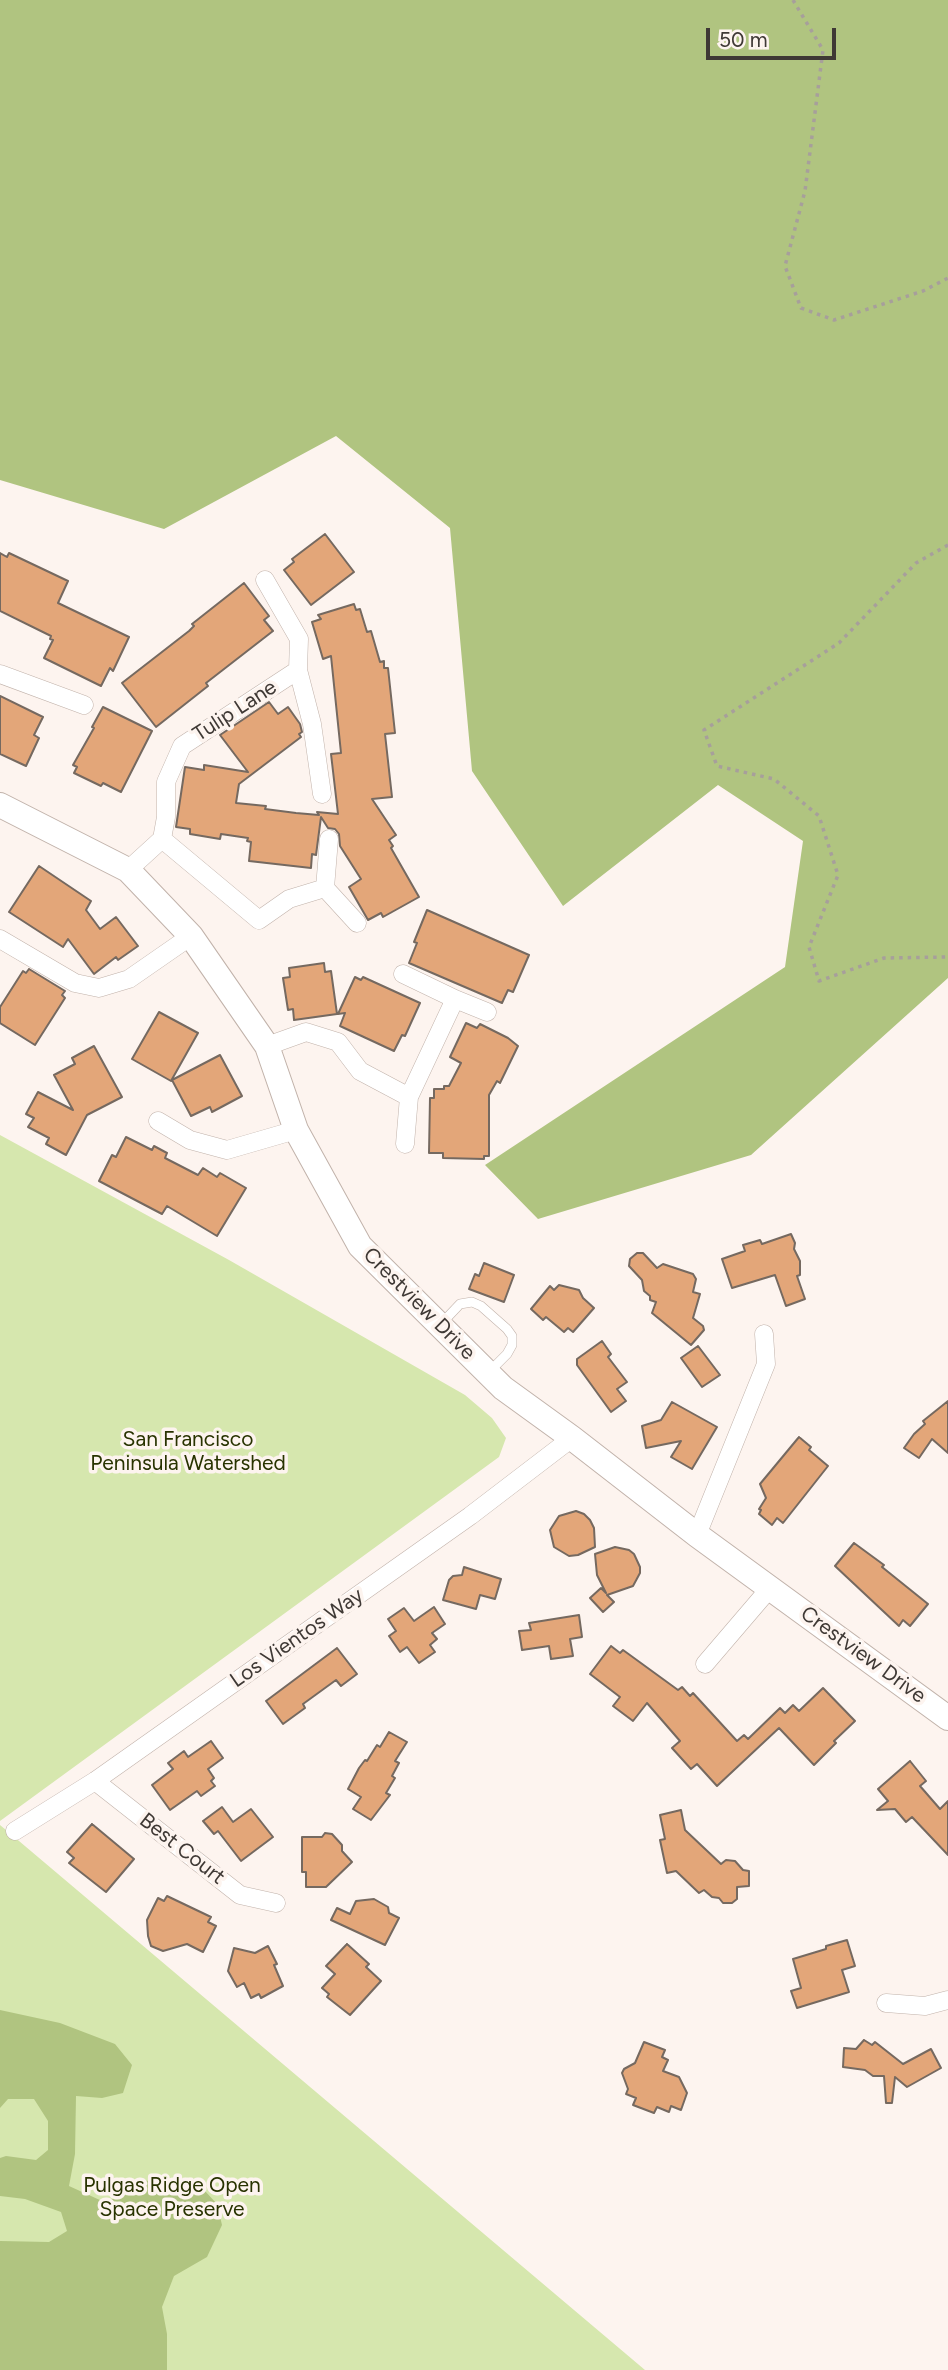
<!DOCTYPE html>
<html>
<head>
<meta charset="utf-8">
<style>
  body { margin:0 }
  #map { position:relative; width:948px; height:2370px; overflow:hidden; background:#fdf4ef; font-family:Figtree,sans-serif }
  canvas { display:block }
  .scale { position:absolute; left:706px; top:28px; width:130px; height:32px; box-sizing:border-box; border:4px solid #3f3935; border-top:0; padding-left:9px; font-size:21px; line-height:24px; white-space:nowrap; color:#3f3935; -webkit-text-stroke:5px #fdf4ef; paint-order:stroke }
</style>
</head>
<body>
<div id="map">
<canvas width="948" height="2370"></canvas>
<div class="scale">50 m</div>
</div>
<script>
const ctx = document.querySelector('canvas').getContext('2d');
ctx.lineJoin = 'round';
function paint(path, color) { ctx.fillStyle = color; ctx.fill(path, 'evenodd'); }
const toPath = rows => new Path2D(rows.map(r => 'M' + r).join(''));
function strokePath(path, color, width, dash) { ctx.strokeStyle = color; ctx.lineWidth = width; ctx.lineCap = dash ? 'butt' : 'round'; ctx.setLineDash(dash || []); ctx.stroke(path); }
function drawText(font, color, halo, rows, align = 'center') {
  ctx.font = font + ' Figtree,sans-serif'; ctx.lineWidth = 7; ctx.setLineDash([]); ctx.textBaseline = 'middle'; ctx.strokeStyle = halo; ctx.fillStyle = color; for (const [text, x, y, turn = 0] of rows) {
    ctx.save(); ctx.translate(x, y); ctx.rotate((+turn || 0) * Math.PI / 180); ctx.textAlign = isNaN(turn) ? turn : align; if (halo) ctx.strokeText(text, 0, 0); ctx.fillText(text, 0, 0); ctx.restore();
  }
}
const green = toPath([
  [0,1135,229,1260,465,1395,492,1418,506,1438,499,1457,0,1821],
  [0,1825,6,1830,645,2370,0,2370]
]);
const forest = toPath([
  [0,0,948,0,948,978,751,1155,538,1219,485,1165,785,967,803,841,718,785,563,906,472,771,450,528,336,436,164,529,0,480],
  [0,2010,60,2023,115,2044,132,2065,123,2093,102,2098,76,2096,75,2154,69,2186,102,2201,121,2197,142,2181,193,2178,217,2204,222,2225,207,2257,174,2276,162,2307,167,2334,167,2370,0,2370,0,2241,49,2242,67,2231,61,2212,25,2199,0,2196,0,2158,6,2156,36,2160,48,2150,48,2121,34,2099,8,2099,0,2108]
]);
const building = toPath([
  [325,534,354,572,311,605,284,570,294,562,292,559,325,534],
  [0,553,7,557,9,553,68,581,58,603,129,637,113,671,110,668,101,686,44,658,53,640,50,639,51,636,0,611,0,553],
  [244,583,269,616,264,620,273,631,206,683,208,686,156,727,122,683,189,631,194,626,192,624,244,583],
  [354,604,356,610,360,609,367,632,371,631,380,662,384,661,384,668,388,668,395,733,385,734,392,797,372,799,396,835,389,840,393,846,391,848,419,897,383,917,381,913,368,920,349,887,361,879,340,846,339,834,335,829,328,828,321,817,316,855,312,854,311,868,249,861,251,842,247,841,248,838,221,834,220,839,190,834,190,829,176,827,185,767,204,770,204,765,248,772,220,735,269,702,278,714,288,707,300,724,302,732,299,734,301,737,239,784,236,803,266,806,265,809,296,813,319,815,317,812,338,814,331,754,341,753,331,656,323,659,312,622,321,619,318,615,354,604],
  [0,696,43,717,34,735,39,738,26,766,0,754,0,696],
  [103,707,152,731,121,792,103,783,101,786,74,773,77,767,73,765,94,728,92,727,103,707],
  [39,866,91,901,86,910,100,929,116,917,138,946,118,960,116,957,94,974,68,939,63,947,9,912,39,866],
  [427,910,529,955,513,992,508,990,502,1003,409,963,417,943,414,942,427,910],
  [324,963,325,972,331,971,337,1014,294,1020,293,1009,288,1010,283,978,290,977,289,968,324,963],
  [29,969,65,991,62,995,65,998,35,1045,0,1023,0,1007,23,971,26,973,29,969],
  [355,977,361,980,363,977,420,1003,405,1036,402,1035,394,1051,340,1026,345,1013,338,1014,355,977],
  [159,1012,198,1033,171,1081,132,1059,159,1012],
  [466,1023,477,1028,480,1024,508,1038,518,1046,500,1083,497,1081,489,1095,489,1156,484,1156,484,1159,443,1158,443,1153,429,1153,430,1098,434,1098,434,1089,444,1089,444,1086,449,1086,461,1063,450,1057,466,1023],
  [94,1046,122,1097,87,1115,66,1155,46,1144,49,1138,28,1127,34,1118,26,1114,38,1092,73,1110,54,1075,75,1064,72,1058,94,1046],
  [220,1055,242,1096,212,1112,210,1107,191,1116,172,1080,220,1055],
  [126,1137,152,1150,154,1146,167,1153,165,1158,198,1175,203,1168,217,1177,220,1173,246,1188,217,1236,167,1206,162,1214,99,1181,112,1155,116,1157,126,1137],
  [791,1234,795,1243,794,1249,800,1261,800,1275,797,1276,805,1299,786,1306,775,1275,732,1288,722,1259,745,1251,743,1245,760,1240,762,1244,791,1234],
  [637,1253,643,1253,657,1268,663,1264,693,1274,696,1279,693,1292,700,1294,693,1318,703,1326,704,1330,691,1345,652,1313,656,1302,650,1300,650,1296,644,1291,642,1280,629,1266,630,1259,637,1253],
  [484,1263,514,1275,504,1302,469,1289,475,1274,479,1276,484,1263],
  [559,1285,579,1290,583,1298,594,1308,573,1332,568,1328,564,1332,546,1317,543,1320,531,1309,550,1286,554,1290,559,1285],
  [602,1341,611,1354,608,1357,627,1382,617,1389,626,1401,611,1412,577,1365,577,1359,602,1341],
  [698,1346,720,1375,702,1387,681,1358,698,1346],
  [948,1401,948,1453,932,1439,919,1458,904,1448,914,1434,925,1424,923,1421,948,1401],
  [672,1402,717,1427,692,1469,671,1457,681,1441,646,1448,642,1426,661,1420,672,1402],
  [799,1437,811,1447,809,1450,828,1466,783,1523,777,1518,772,1525,759,1514,761,1510,759,1509,766,1498,760,1484,799,1437],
  [576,1511,584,1514,590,1520,594,1528,595,1547,578,1555,569,1556,554,1547,550,1530,559,1516,576,1511],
  [854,1543,884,1565,882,1567,928,1604,910,1626,903,1620,899,1626,835,1566,854,1543],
  [615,1547,629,1550,634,1554,640,1567,640,1573,633,1586,607,1595,614,1602,603,1612,590,1598,601,1588,606,1593,597,1575,595,1554,615,1547],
  [464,1567,501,1579,495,1599,480,1595,476,1609,443,1600,449,1580,453,1576,462,1575,464,1567],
  [434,1607,445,1624,432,1633,437,1639,430,1645,435,1652,419,1663,407,1647,400,1652,389,1636,396,1631,388,1619,404,1608,414,1621,434,1607],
  [579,1615,582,1637,570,1639,573,1656,551,1659,549,1646,522,1650,519,1631,531,1630,529,1623,579,1615],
  [611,1646,620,1653,623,1650,678,1690,682,1687,690,1696,693,1693,737,1741,744,1735,748,1739,780,1708,785,1713,793,1705,799,1711,823,1688,855,1721,834,1741,836,1743,814,1765,779,1728,717,1786,697,1764,691,1769,672,1748,680,1741,647,1703,633,1721,613,1706,620,1697,590,1674,611,1646],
  [337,1648,357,1674,341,1686,336,1680,303,1704,305,1708,283,1724,266,1701,337,1648],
  [389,1732,407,1742,395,1761,399,1763,392,1776,395,1778,386,1793,390,1795,371,1820,353,1809,361,1797,348,1789,359,1768,365,1760,367,1761,377,1745,380,1747,389,1732],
  [211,1741,223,1758,208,1769,214,1778,211,1781,215,1786,201,1796,197,1791,170,1810,152,1785,173,1769,168,1763,184,1751,188,1757,211,1741],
  [910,1761,926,1781,920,1786,940,1809,948,1801,948,1855,912,1817,906,1822,895,1809,877,1810,888,1801,878,1789,910,1761],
  [222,1807,233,1822,251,1809,273,1837,241,1861,218,1831,214,1834,203,1821,222,1807],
  [681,1810,685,1830,721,1864,726,1860,735,1861,743,1870,749,1871,749,1886,737,1887,737,1899,732,1903,723,1903,719,1898,712,1897,704,1890,699,1893,676,1871,667,1873,660,1840,665,1839,660,1815,681,1810],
  [92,1824,134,1859,106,1892,69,1863,74,1858,67,1852,92,1824],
  [325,1833,332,1834,342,1845,342,1851,352,1862,326,1887,306,1887,306,1872,302,1872,302,1837,322,1837,325,1833],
  [167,1896,211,1917,208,1922,216,1926,203,1952,187,1944,163,1951,151,1946,148,1936,147,1920,158,1898,164,1901,167,1896],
  [374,1899,388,1907,389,1913,399,1918,385,1945,331,1920,337,1908,350,1914,356,1901,374,1899],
  [847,1940,855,1966,842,1970,849,1992,797,2008,791,1991,801,1988,793,1959,826,1949,826,1946,847,1940],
  [347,1944,369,1964,366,1967,381,1981,350,2015,327,1997,329,1994,322,1988,335,1974,326,1966,347,1944],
  [268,1946,277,1964,274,1965,283,1986,261,1998,259,1994,251,1998,244,1983,237,1987,228,1971,234,1948,255,1953,268,1946],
  [864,2040,872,2045,875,2042,903,2064,931,2049,941,2068,907,2087,895,2077,892,2103,886,2103,884,2076,873,2076,865,2070,843,2067,844,2048,856,2049,864,2040],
  [644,2042,665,2050,662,2057,668,2060,663,2071,679,2077,687,2093,681,2110,671,2106,669,2112,657,2107,654,2113,633,2105,636,2098,626,2094,628,2089,622,2073,624,2069,635,2063,644,2042]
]);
const path = toPath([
  [793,0,823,50,805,191,785,266,801,308,834,320,923,291,948,278],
  [948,545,916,563,839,643,704,730,717,766,774,779,819,816,838,875,809,947,819,981,884,958,948,957]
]);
const lane = toPath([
  [441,1324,460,1304,472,1302,481,1306,507,1329,512,1336,512,1345,507,1354,490,1371]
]);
const street = toPath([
  [298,670,312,724,322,794],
  [0,674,84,705],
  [162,839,259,920,289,899,325,888,329,839],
  [128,870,162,839,166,817,166,782,182,746,298,670,299,639,265,580],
  [325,888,357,923],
  [0,939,75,983,99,988,129,979,191,936],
  [455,999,487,1012],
  [267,1046,306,1032,338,1042,360,1071,409,1097,455,999,403,974],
  [158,1121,190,1140,227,1150,296,1130],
  [405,1144,409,1097],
  [697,1535,766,1364,764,1334],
  [705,1664,770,1588],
  [95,1781,240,1895,276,1903],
  [15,1831,95,1781,470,1516,572,1438],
  [886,2003,925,2006,948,2000]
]);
const secondary = toPath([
  [0,805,128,870,191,936,267,1046,296,1130,360,1246,503,1388,572,1438,697,1535,948,1718]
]);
const streetNames = [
  ["Tulip Lane",235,711,-33],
  ["Crestview Drive",419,1304,45],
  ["Los Vientos Way",297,1638,-35],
  ["Crestview Drive",863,1655,36],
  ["Best Court",182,1849,38]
];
const parkNames = [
  ["San Francisco",188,1440],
  ["Peninsula Watershed",188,1464],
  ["Pulgas Ridge Open",172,2186],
  ["Space Preserve",172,2210]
];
paint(green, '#d6e7ae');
paint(forest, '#b0c480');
paint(building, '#e3a679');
strokePath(building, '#756960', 2);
strokePath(lane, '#c1b2aa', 10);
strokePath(street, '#c1b2aa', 19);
strokePath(secondary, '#c1b2aa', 26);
strokePath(path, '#a79f9b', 3.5, [3.5, 5]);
strokePath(lane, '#fff', 9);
strokePath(street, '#fff', 18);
strokePath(secondary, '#fff', 24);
drawText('21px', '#3f3935', '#fdf4ef', streetNames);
drawText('21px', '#283300', '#fdf4ef', parkNames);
</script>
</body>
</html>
